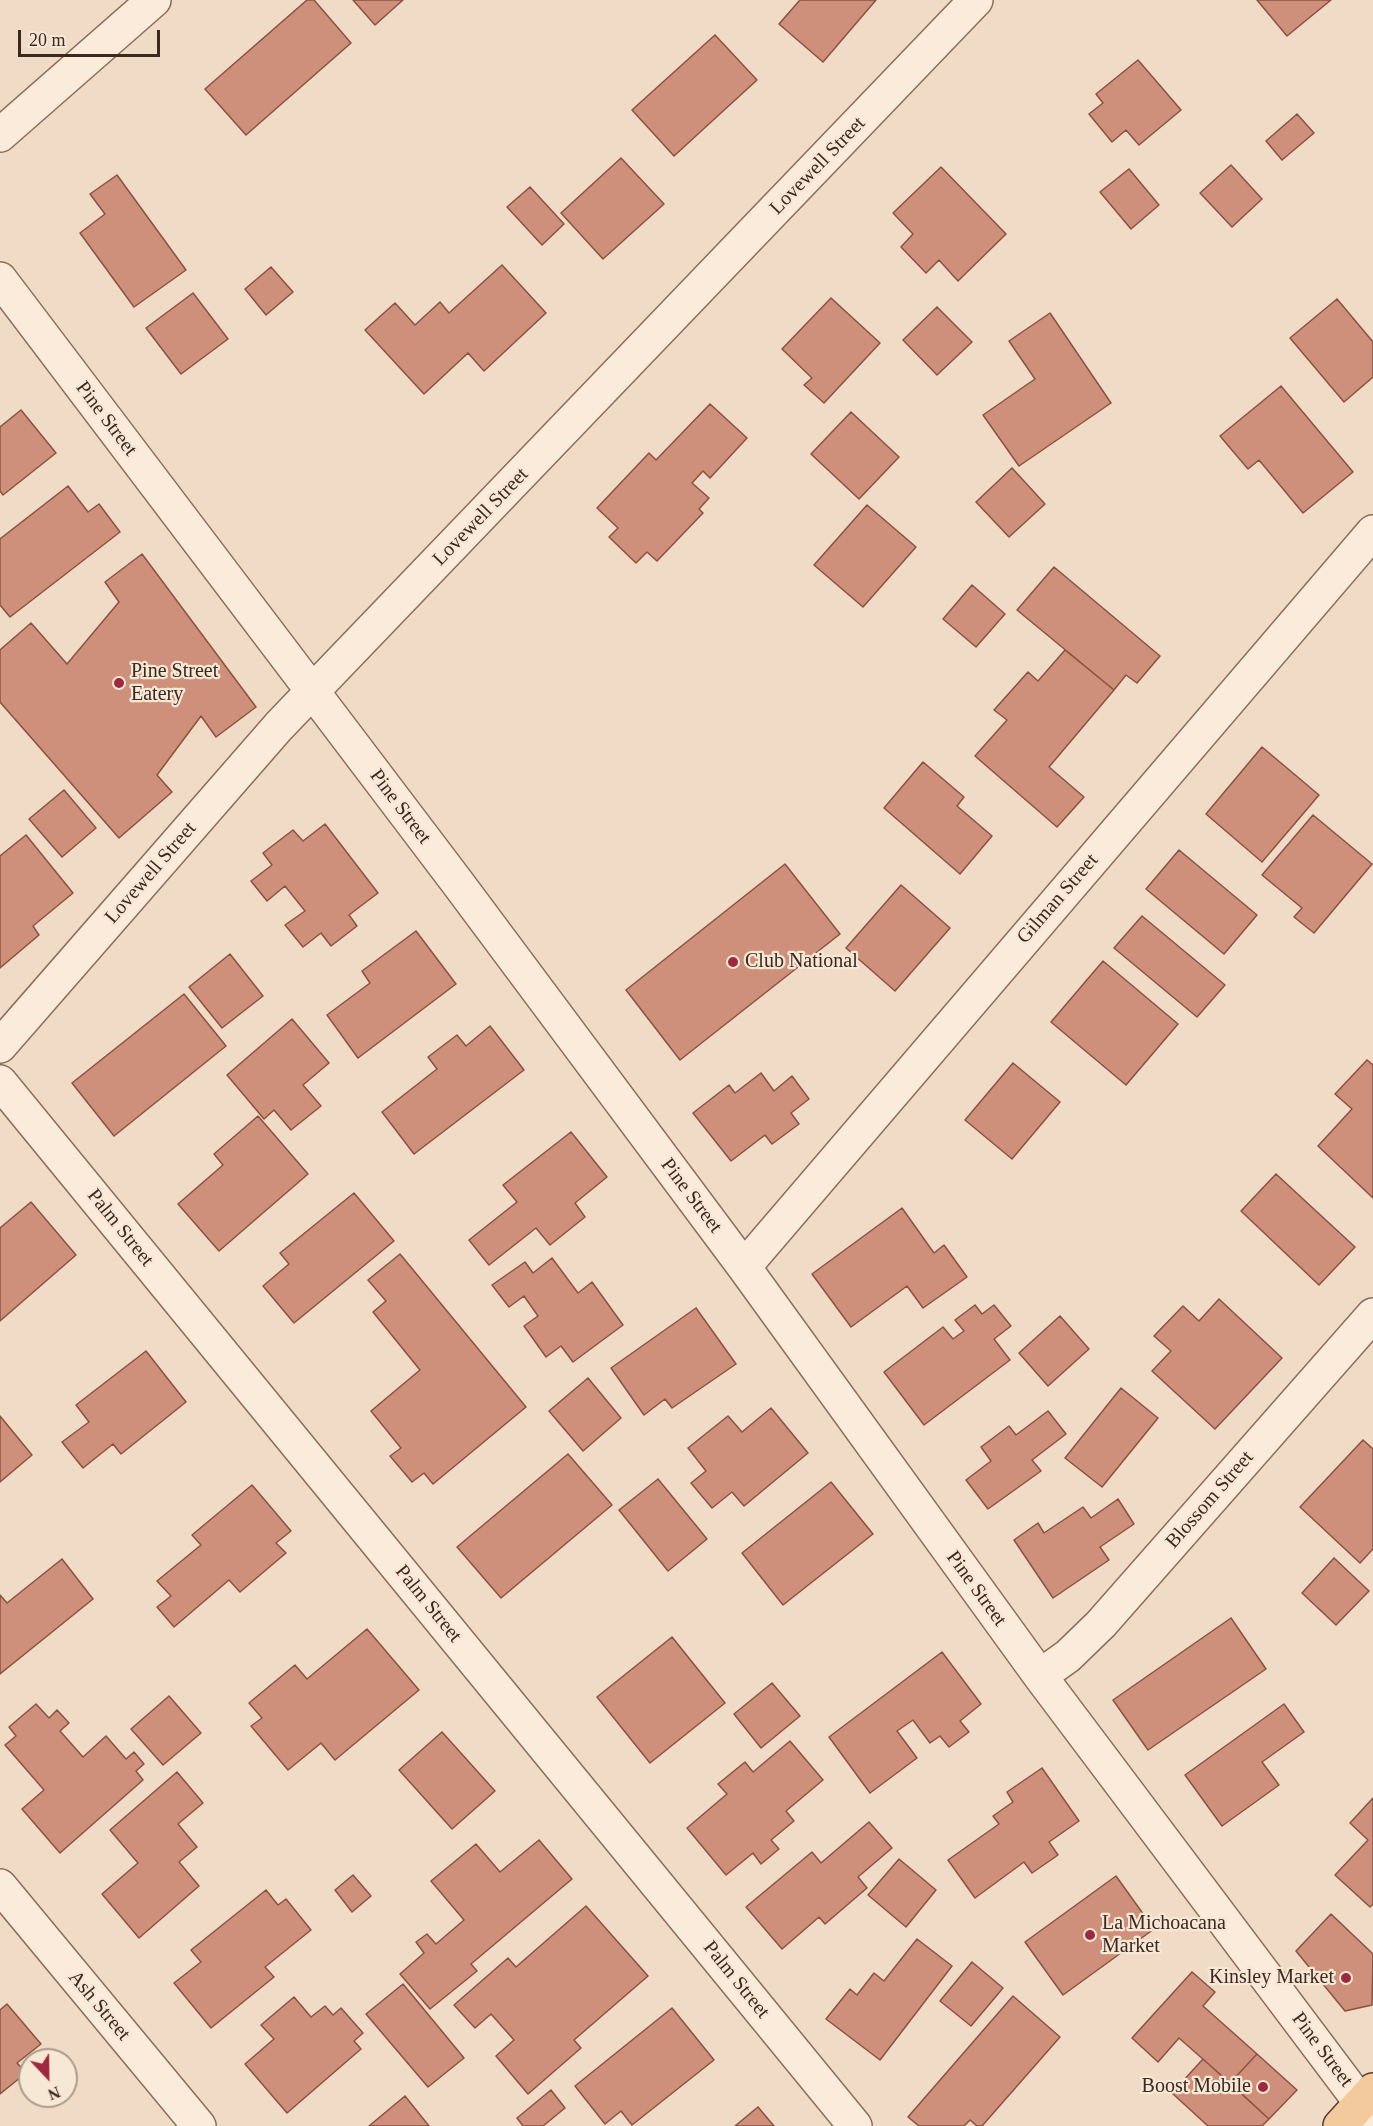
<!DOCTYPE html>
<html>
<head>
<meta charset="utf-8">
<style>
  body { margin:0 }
  #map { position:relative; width:1373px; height:2126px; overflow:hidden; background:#f0dcc6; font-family:"Times New Roman",serif }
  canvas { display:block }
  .north { position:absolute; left:18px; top:2048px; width:60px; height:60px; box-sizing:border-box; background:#f7e8d6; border:2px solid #ac9b8d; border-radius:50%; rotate:158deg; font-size:16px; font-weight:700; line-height:24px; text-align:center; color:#3c281f }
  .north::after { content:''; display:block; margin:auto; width:21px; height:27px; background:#9d293d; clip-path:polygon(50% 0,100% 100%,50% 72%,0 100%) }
  .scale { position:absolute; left:18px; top:30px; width:142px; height:27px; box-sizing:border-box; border:3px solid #3c281f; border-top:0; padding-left:8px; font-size:18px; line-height:21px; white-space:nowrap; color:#3c281f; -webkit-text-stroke:4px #f7e8d6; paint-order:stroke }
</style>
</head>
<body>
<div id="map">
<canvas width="1373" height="2126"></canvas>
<div class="north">N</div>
<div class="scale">20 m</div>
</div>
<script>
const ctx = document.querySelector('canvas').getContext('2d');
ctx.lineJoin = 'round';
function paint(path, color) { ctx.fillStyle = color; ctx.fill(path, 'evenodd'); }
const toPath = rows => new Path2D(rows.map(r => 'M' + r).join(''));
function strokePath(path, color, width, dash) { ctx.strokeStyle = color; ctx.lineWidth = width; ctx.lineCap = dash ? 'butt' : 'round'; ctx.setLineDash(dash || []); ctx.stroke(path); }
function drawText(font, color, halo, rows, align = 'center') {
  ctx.font = font + ' "Times New Roman",serif'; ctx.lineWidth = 4.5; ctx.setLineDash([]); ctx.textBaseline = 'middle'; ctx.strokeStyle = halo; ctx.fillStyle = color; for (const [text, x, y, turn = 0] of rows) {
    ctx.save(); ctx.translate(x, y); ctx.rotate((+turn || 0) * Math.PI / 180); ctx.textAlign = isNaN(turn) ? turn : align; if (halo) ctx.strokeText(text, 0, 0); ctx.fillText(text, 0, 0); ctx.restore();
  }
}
const building = toPath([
  [307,0,314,0,351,43,246,135,205,89,307,0],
  [353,0,403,0,375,25,353,0],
  [800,0,876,0,823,62,779,24,800,0],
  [1257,0,1331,0,1287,36,1257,0],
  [715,35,757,80,674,156,632,110,715,35],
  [1138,60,1181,110,1139,145,1126,130,1112,142,1089,114,1103,103,1096,94,1138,60],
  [1297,114,1314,133,1282,160,1266,141,1297,114],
  [621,158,664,204,603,259,561,213,621,158],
  [1231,165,1262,199,1232,227,1200,193,1231,165],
  [941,167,1006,234,958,281,939,260,926,273,901,247,913,234,893,213,941,167],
  [1129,169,1159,205,1131,229,1100,192,1129,169],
  [117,175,186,270,134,307,80,233,105,214,90,194,117,175],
  [530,187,564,224,542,245,507,207,530,187],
  [502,265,546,313,484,371,468,353,424,394,365,330,395,303,415,325,440,302,449,313,502,265],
  [271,267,293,292,266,315,245,289,271,267],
  [193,293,228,339,181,374,146,328,193,293],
  [831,298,880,343,824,403,804,385,812,378,782,349,831,298],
  [1337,299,1373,342,1373,377,1344,402,1290,338,1337,299],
  [937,307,972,342,937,375,903,340,937,307],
  [1050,313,1111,403,1019,466,983,415,1035,379,1009,341,1050,313],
  [1281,386,1353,472,1303,513,1259,460,1248,469,1220,436,1281,386],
  [710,404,747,438,710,478,703,471,692,483,709,498,699,509,703,513,657,561,647,552,636,563,609,537,618,528,597,508,649,453,656,460,710,404],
  [21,410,56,453,3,495,0,491,0,427,21,410],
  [851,412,899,457,859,499,811,454,851,412],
  [1012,468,1045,504,1009,537,976,502,1012,468],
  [68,486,88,512,99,504,120,532,10,617,0,605,0,539,68,486],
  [867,505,916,547,863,607,814,565,867,505],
  [142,554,256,707,216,737,201,716,157,775,172,792,119,838,0,702,0,650,31,623,67,664,119,602,105,582,142,554],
  [1054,567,1160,656,1137,683,1126,675,1114,690,1017,610,1054,567],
  [972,585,1005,614,976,647,943,619,972,585],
  [1065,650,1114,690,1049,767,1084,797,1057,827,975,756,1007,720,994,710,1028,672,1038,681,1065,650],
  [1262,747,1319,795,1262,862,1206,814,1262,747],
  [923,762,964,797,957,806,992,836,960,874,884,808,923,762],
  [64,790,96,828,62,857,29,819,64,790],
  [1313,815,1372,864,1314,933,1294,917,1302,908,1262,875,1313,815],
  [325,824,378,893,349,915,357,926,331,946,321,933,303,947,285,925,305,911,285,886,267,901,251,881,272,865,263,853,293,830,303,841,325,824],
  [26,835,73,893,33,926,39,935,0,968,0,856,26,835],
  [1179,850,1257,915,1224,954,1146,889,1179,850],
  [785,864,840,934,680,1060,626,990,785,864],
  [901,885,950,928,895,991,846,948,901,885],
  [1142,916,1225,985,1197,1017,1114,948,1142,916],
  [416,931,456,984,358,1058,327,1015,370,983,362,971,416,931],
  [230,954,263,996,222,1028,189,987,230,954],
  [1103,961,1178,1024,1126,1085,1051,1022,1103,961],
  [184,994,226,1046,114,1136,72,1083,184,994],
  [292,1019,329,1063,303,1085,321,1106,291,1130,274,1110,264,1119,227,1075,292,1019],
  [490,1026,524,1070,414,1154,382,1112,437,1069,428,1057,457,1035,466,1046,490,1026],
  [1367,1060,1373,1065,1373,1198,1318,1146,1352,1109,1335,1094,1367,1060],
  [1013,1063,1060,1102,1012,1159,965,1120,1013,1063],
  [761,1073,774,1091,792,1076,809,1099,791,1113,799,1124,772,1144,765,1135,731,1161,693,1113,729,1085,735,1093,761,1073],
  [258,1116,308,1174,219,1251,178,1204,223,1165,214,1154,258,1116],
  [571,1132,607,1177,575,1203,585,1217,550,1245,536,1228,489,1265,469,1240,517,1202,503,1185,571,1132],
  [1276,1174,1355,1247,1319,1285,1241,1211,1276,1174],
  [354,1193,394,1241,294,1323,263,1286,289,1264,280,1253,354,1193],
  [31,1202,76,1255,0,1321,0,1228,31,1202],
  [902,1208,934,1253,944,1245,967,1277,923,1308,907,1286,851,1327,812,1274,902,1208],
  [400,1254,526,1407,433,1484,424,1473,412,1482,390,1456,401,1448,371,1411,420,1370,373,1312,386,1301,368,1280,400,1254],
  [552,1258,578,1293,592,1282,623,1325,573,1362,561,1346,546,1357,524,1326,538,1316,524,1296,509,1307,492,1285,525,1262,533,1273,552,1258],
  [1219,1299,1282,1358,1215,1429,1152,1371,1171,1351,1154,1336,1183,1306,1199,1321,1219,1299],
  [975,1305,982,1314,994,1305,1011,1326,994,1339,1010,1360,924,1425,884,1372,943,1327,953,1339,964,1331,955,1320,975,1305],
  [696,1308,736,1364,672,1408,665,1399,644,1415,611,1368,696,1308],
  [1060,1316,1089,1349,1048,1386,1019,1353,1060,1316],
  [146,1351,186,1402,121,1454,113,1444,83,1468,62,1442,89,1422,76,1405,146,1351],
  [588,1378,621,1418,583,1451,549,1411,588,1378],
  [1121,1388,1158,1418,1102,1487,1065,1458,1121,1388],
  [771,1408,808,1453,744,1506,732,1492,712,1508,691,1483,706,1471,688,1448,728,1416,742,1432,771,1408],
  [1048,1411,1066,1434,1032,1460,1041,1471,988,1509,966,1480,991,1461,981,1447,1009,1426,1016,1435,1048,1411],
  [0,1416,32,1455,0,1482,0,1416],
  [1363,1440,1373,1449,1373,1549,1360,1563,1300,1507,1363,1440],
  [568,1454,612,1505,501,1598,457,1547,568,1454],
  [658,1479,707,1539,668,1571,619,1510,658,1479],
  [831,1482,873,1534,783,1605,742,1553,831,1482],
  [252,1485,291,1531,276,1543,286,1553,240,1592,229,1580,174,1627,157,1607,171,1596,157,1581,201,1545,192,1535,252,1485],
  [1118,1499,1134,1524,1100,1547,1109,1560,1053,1598,1014,1540,1038,1523,1044,1533,1083,1507,1091,1518,1118,1499],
  [1334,1558,1369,1591,1336,1625,1302,1593,1334,1558],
  [62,1559,93,1599,0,1674,0,1595,7,1603,62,1559],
  [1231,1618,1266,1669,1148,1750,1113,1700,1231,1618],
  [367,1629,419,1690,335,1760,321,1743,288,1770,251,1726,262,1718,249,1703,295,1665,307,1679,367,1629],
  [672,1637,725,1703,650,1763,597,1697,672,1637],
  [942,1652,981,1704,960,1721,969,1732,949,1747,940,1736,930,1743,913,1720,897,1731,917,1758,870,1793,829,1737,942,1652],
  [772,1683,800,1716,761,1748,734,1714,772,1683],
  [169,1696,201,1733,163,1765,131,1729,169,1696],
  [36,1704,49,1718,57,1710,69,1723,60,1731,83,1757,106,1736,126,1759,134,1752,144,1764,136,1771,143,1780,60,1853,22,1809,44,1790,5,1745,16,1736,9,1727,36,1704],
  [1284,1704,1304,1732,1262,1762,1279,1785,1222,1826,1185,1775,1284,1704],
  [442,1732,495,1791,452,1829,399,1770,442,1732],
  [790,1741,823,1780,786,1811,794,1821,771,1840,779,1849,761,1864,753,1853,726,1875,687,1828,727,1794,718,1784,745,1762,753,1772,790,1741],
  [1042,1768,1079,1821,1049,1842,1058,1855,1032,1873,1024,1862,975,1898,948,1860,999,1824,993,1816,1013,1802,1007,1792,1042,1768],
  [177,1772,203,1803,178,1824,197,1847,179,1862,199,1886,139,1938,102,1894,138,1863,110,1830,177,1772],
  [1373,1798,1373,1904,1370,1907,1335,1875,1368,1840,1350,1823,1373,1798],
  [869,1822,892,1848,858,1877,867,1888,825,1924,819,1917,782,1949,746,1907,812,1852,821,1863,869,1822],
  [539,1840,572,1879,471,1964,477,1971,430,2009,400,1974,424,1953,416,1942,427,1934,436,1944,464,1920,431,1881,476,1844,500,1872,539,1840],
  [899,1859,936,1890,906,1927,868,1895,899,1859],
  [353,1875,371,1896,352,1912,335,1890,353,1875],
  [1116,1876,1154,1929,1063,1995,1025,1942,1116,1876],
  [266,1890,278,1905,286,1899,311,1930,265,1967,274,1977,211,2028,174,1983,201,1962,191,1950,266,1890],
  [586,1906,648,1976,574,2040,581,2048,528,2094,496,2056,514,2040,491,2014,475,2028,454,2005,508,1958,516,1967,586,1906],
  [1331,1914,1373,1954,1372,2005,1345,2011,1296,1951,1331,1914],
  [917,1939,952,1966,880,2060,826,2019,850,1989,857,1995,874,1973,884,1981,917,1939],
  [972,1962,1003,1988,971,2026,940,2001,972,1962],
  [1192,1972,1215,1992,1203,2006,1257,2054,1230,2083,1179,2038,1158,2062,1132,2038,1192,1972],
  [403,1984,464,2058,428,2087,366,2014,403,1984],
  [1013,1996,1060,2037,982,2126,977,2126,970,2120,964,2126,919,2126,908,2117,1013,1996],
  [294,1997,311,2017,325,2006,333,2015,341,2008,363,2033,354,2041,361,2049,287,2113,245,2064,274,2039,261,2025,294,1997],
  [7,2004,41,2044,17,2063,26,2073,0,2094,0,2010,7,2004],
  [672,2008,714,2060,632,2125,621,2111,605,2124,575,2086,672,2008],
  [1257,2054,1297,2090,1269,2119,1230,2083,1257,2054],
  [1203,2059,1269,2119,1262,2126,1208,2126,1172,2093,1203,2059],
  [551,2090,565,2108,543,2126,523,2126,517,2118,551,2090],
  [405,2096,429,2126,369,2126,405,2096],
  [758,2107,774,2126,735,2126,758,2107]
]);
const minor = toPath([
  [0,135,154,0],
  [0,279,457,882,744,1267,1040,1676,1373,2119],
  [0,1046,279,726,976,0],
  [0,1082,855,2126],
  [744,1267,1373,532],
  [1040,1676,1068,1656,1101,1624,1373,1315],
  [0,1886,199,2126]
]);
const major = toPath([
  [1340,2126,1373,2090]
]);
const markers = [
  [119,683,6,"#9d293d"],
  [733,962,6,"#9d293d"],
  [1090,1935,6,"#9d293d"],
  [1346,1978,6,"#9d293d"],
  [1263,2087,6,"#9d293d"]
];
const streetNames = [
  ["Lovewell Street",818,166,-46],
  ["Pine Street",106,419,53],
  ["Lovewell Street",481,517,-46],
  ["Pine Street",400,807,53],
  ["Lovewell Street",151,873,-49],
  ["Gilman Street",1058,899,-49],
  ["Pine Street",691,1196,53],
  ["Palm Street",120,1228,51],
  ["Blossom Street",1210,1500,-49],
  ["Pine Street",976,1589,54],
  ["Palm Street",428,1604,51],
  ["Palm Street",736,1980,51],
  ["Ash Street",99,2006,50],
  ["Pine Street",1322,2050,53]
];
const poiNames = [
  ["Pine Street",131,672],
  ["Eatery",131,695],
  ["Club National",745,962],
  ["La Michoacana",1102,1924],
  ["Market",1102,1947],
  ["Kinsley Market",1334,1978,"right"],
  ["Boost Mobile",1251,2087,"right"]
];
paint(building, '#cf907b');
strokePath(building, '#8c5140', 1.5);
strokePath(minor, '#8c6d5b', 36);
strokePath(major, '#5a3c2f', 36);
strokePath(minor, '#faebda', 33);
strokePath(major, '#f3ca9d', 33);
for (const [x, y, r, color] of markers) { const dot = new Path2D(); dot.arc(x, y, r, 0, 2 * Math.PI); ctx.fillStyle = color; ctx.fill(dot); strokePath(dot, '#f7e8d6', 2); }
drawText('20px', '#3c281f', '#f7e8d6', streetNames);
drawText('20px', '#3c281f', '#f7e8d6', poiNames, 'left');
</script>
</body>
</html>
